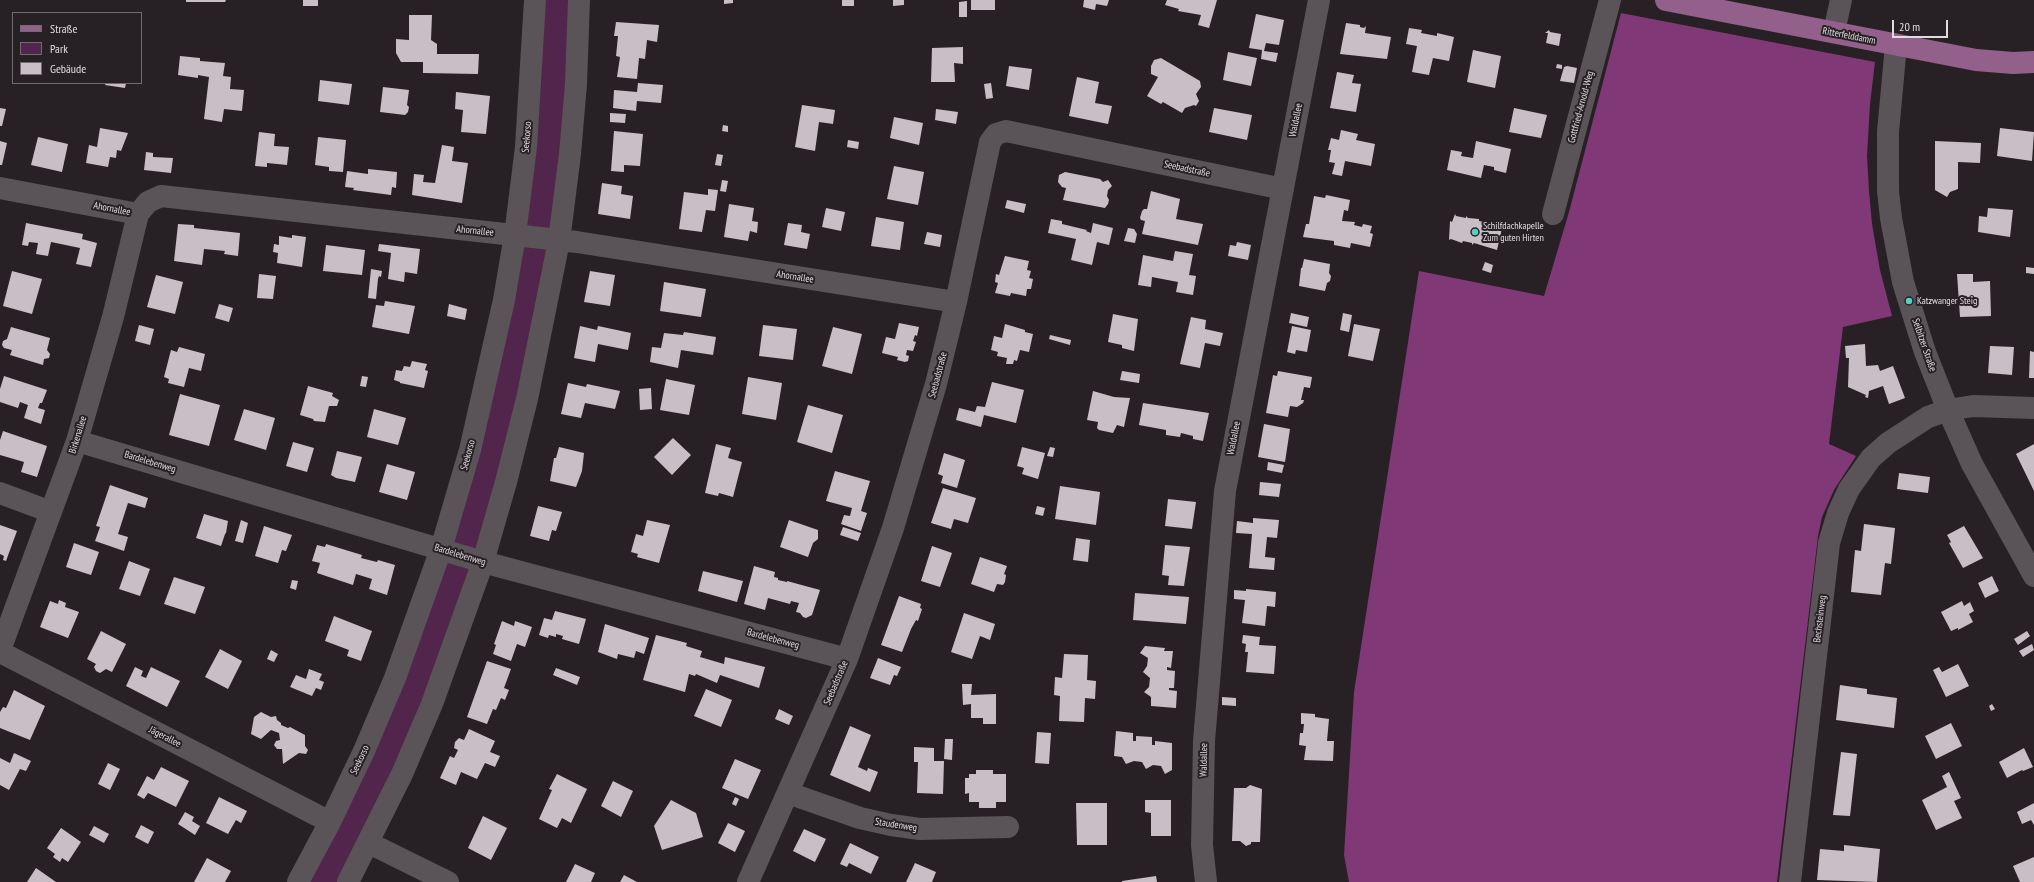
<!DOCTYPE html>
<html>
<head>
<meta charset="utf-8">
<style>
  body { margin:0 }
  #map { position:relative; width:2034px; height:882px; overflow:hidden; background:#272126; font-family:"PT Sans Narrow",sans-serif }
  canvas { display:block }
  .legend { position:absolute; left:12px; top:12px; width:130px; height:72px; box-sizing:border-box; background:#272126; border:1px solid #716b70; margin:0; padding:5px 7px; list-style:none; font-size:12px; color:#e0dbdf }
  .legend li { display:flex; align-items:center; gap:8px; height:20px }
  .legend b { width:20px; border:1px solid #716b70 }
  .scale { position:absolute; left:1892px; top:20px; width:56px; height:18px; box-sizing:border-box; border:2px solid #e0dbdf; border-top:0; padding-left:5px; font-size:12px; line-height:14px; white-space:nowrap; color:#e0dbdf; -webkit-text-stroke:3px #272126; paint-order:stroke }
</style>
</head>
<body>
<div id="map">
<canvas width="2034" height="882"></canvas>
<ul class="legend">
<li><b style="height:5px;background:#92608a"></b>Straße</li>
<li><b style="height:11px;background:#52264c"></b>Park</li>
<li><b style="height:11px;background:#c7bfc5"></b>Gebäude</li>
</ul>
<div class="scale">20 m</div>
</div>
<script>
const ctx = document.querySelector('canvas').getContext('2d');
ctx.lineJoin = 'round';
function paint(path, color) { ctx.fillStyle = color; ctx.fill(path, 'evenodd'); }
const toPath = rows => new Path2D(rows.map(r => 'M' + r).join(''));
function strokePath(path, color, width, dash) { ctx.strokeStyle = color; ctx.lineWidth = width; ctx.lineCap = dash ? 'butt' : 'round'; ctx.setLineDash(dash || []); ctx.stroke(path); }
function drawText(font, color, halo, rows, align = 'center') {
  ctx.font = font + ' "PT Sans Narrow",sans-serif'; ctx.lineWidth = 4; ctx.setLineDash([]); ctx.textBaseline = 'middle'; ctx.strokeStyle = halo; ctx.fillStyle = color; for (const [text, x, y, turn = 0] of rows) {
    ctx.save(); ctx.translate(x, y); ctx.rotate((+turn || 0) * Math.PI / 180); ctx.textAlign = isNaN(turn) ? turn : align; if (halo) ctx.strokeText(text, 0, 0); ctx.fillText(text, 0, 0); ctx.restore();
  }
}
const green = toPath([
  [543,0,571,0,568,77,553,228,526,230],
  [521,247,548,250,532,343,479,549,454,545,454,536],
  [447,561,472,570,428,693,340,882,308,882]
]);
const forest = toPath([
  [1621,13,1875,62,1870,104,1867,156,1869,191,1872,224,1880,270,1892,316,1843,327,1829,444,1856,456,1834,490,1822,517,1818,536,1777,882,1349,882,1344,855,1354,692,1419,271,1544,296,1569,212]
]);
const building = toPath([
  [186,0,226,0,225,2,186,2],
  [303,0,318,0,318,6,303,6],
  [724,0,733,0,733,3,724,4],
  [842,0,854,0,854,6,842,6],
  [893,0,904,0,904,5,893,6],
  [971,0,995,0,995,10,971,10],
  [1084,0,1109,0,1107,6,1096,4,1095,10,1083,7],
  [1167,0,1217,0,1209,28,1198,25,1201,15,1178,11,1179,9,1165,5],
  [967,1,967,17,959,17,959,2],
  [1256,14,1284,20,1279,45,1266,43,1264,51,1278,53,1276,62,1261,59,1262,50,1249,48],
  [409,15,432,15,431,40,437,44,437,54,479,54,478,74,423,73,423,62,401,62,396,53,396,39,409,40],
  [616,22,659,25,657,42,647,40,645,59,639,58,637,79,617,77,620,57,616,56,618,36,614,36],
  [1346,23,1360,25,1360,27,1364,28,1366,26,1365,33,1391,37,1387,59,1340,54],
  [1409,28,1422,30,1421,33,1437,36,1437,33,1454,37,1449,61,1433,58,1429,75,1412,72,1417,46,1406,44],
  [1549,30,1550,32,1561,34,1559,46,1546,43,1548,33,1545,33],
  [963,47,963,64,954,63,955,82,931,82,932,48],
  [1473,50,1501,56,1495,88,1467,82],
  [1228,52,1257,58,1251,86,1223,80],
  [180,56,200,58,200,61,225,63,223,76,231,77,230,89,244,90,242,111,224,109,222,122,204,119,209,77,198,75,198,78,178,75],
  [1161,58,1200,81,1201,87,1196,94,1199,101,1196,106,1194,105,1185,108,1182,113,1163,102,1161,104,1147,96,1158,77,1151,74,1151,66,1154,60],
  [1557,64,1562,65,1562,69,1556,68],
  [1009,66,1032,69,1029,90,1006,86],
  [1567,66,1577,68,1574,83,1560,81,1564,67],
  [1337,72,1354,75,1352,83,1361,84,1356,112,1330,108],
  [1077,77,1099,82,1095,103,1112,106,1108,124,1069,116],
  [320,80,352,84,349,105,318,101],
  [106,83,126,83,125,88,105,85],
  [638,83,663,85,661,103,637,101,636,111,613,108,614,90,637,92],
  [991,83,993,98,986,99,984,84],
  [383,87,409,90,407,105,409,107,408,112,405,115,380,112],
  [456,92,490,96,486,134,461,132,463,110,455,109],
  [802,105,835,110,833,124,819,122,815,151,795,147],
  [0,108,6,109,2,126,0,126],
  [1214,108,1252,115,1247,140,1209,132],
  [1514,108,1547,115,1541,138,1509,132],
  [936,109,958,112,956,124,935,120],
  [610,113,626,114,625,123,610,122],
  [894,117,923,123,919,145,890,138],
  [723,125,728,126,728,132,722,131],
  [100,128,128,133,121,151,117,150,116,158,110,157,108,167,86,163,89,145,97,147],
  [2000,128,2034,132,2032,161,1997,156],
  [1341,130,1358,134,1356,140,1375,144,1371,166,1345,161,1342,176,1332,174,1335,163,1329,162,1331,150,1328,150,1331,138,1339,140],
  [614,131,643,134,640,166,624,165,624,172,611,171],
  [259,132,275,134,274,146,289,147,287,165,267,163,267,167,255,166],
  [38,137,68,144,62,172,31,165],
  [318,137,346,140,343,172,329,171,329,167,315,165],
  [848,140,859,142,858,149,847,147],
  [0,141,7,143,2,165,0,165],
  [1476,141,1511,149,1506,173,1494,170,1494,167,1484,165,1481,178,1447,170,1451,150,1462,152,1461,156,1473,158],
  [1935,141,1981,143,1980,163,1958,162,1958,189,1950,192,1947,197,1935,190],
  [442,145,454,147,452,161,468,163,462,203,412,195,414,174,424,175,423,182,435,183],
  [146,152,153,153,153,157,173,158,171,173,144,170],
  [717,154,723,155,721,166,715,165],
  [894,166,924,172,918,205,887,199],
  [368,169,397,172,396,188,392,187,391,195,353,190,354,188,345,187,347,171,368,174],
  [1065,172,1100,179,1103,182,1108,180,1112,186,1108,190,1107,196,1109,200,1108,204,1105,208,1063,200,1066,188,1062,187,1058,182,1059,175],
  [722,180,728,181,726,192,720,191],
  [602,183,622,186,621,194,633,196,630,219,598,214],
  [708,189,718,190,715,211,706,210,702,232,679,229,684,192,708,195],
  [1151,191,1180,199,1176,219,1203,224,1198,245,1142,234,1145,221,1141,220,1140,218,1142,211,1144,209,1147,209],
  [1326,195,1350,200,1348,211,1344,210,1342,221,1355,222,1354,225,1362,227,1363,224,1372,226,1370,233,1373,234,1370,247,1351,243,1350,248,1334,245,1334,241,1303,237,1306,224,1309,224,1314,196,1325,198],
  [1007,200,1026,204,1024,213,1005,208],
  [729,204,754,208,752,221,758,222,757,233,750,231,748,241,724,237],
  [826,208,845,212,841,231,822,227],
  [1988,208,2013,210,2010,237,1978,232,1979,216,1987,217],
  [1455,214,1456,216,1466,218,1466,216,1468,218,1479,219,1479,221,1489,223,1491,222,1490,223,1500,225,1502,224,1500,242,1499,241,1497,250,1474,243,1472,245,1472,243,1463,241,1462,243,1451,239,1449,240,1450,221,1452,222],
  [876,217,904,222,900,250,871,246],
  [1051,219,1062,221,1062,224,1087,230,1086,231,1091,233,1093,223,1113,228,1109,245,1097,242,1092,265,1071,260,1076,239,1048,233],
  [26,223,83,234,82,239,97,243,91,267,76,264,80,248,51,242,48,256,36,254,38,243,29,242,28,246,22,245],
  [788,223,802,225,801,232,810,234,807,249,784,245],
  [178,224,194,225,194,228,240,233,238,256,224,254,225,251,204,249,202,265,174,261],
  [1128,228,1134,229,1137,234,1135,243,1124,241],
  [927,232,942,235,940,247,924,244],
  [292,235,306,237,302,267,277,263,278,253,273,252,274,244,279,245,279,236,292,238],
  [1237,242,1251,245,1248,260,1228,256,1230,245,1236,246],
  [379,244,420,249,417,274,405,272,404,282,388,279,391,253,378,251],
  [326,245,365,250,362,275,323,271],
  [1175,251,1193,254,1189,275,1196,276,1193,295,1176,292,1178,282,1152,277,1151,287,1138,285,1143,255,1173,261],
  [1005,256,1029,261,1027,270,1031,271,1029,278,1033,279,1031,289,1027,289,1026,296,1011,293,1010,296,995,293,998,283,995,282,996,274,999,275],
  [1304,259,1330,264,1329,273,1331,276,1330,281,1327,283,1325,291,1299,286,1301,268,1302,268],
  [1485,262,1493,265,1491,273,1482,270],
  [2026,267,2034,268,2034,274,2026,273],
  [371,269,382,271,381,277,379,276,378,279,376,299,368,298],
  [12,271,42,279,32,314,3,306],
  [590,271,615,275,610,306,584,302],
  [259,274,276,276,273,299,257,298],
  [1957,274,1973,274,1973,282,1990,281,1991,316,1960,317],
  [156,275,183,282,175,314,147,307],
  [664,282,706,289,701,317,660,311],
  [385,301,415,306,409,334,372,327,376,305,384,306],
  [219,304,233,308,229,322,215,318],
  [449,304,467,309,465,320,447,316],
  [1291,313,1309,317,1307,327,1289,323],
  [1343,313,1352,315,1349,332,1340,330],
  [1113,314,1138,319,1134,351,1122,348,1122,345,1108,342],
  [1191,317,1206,320,1205,329,1223,333,1220,346,1205,343,1200,368,1180,364],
  [899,323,919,327,917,336,915,335,913,341,916,342,913,351,907,350,906,355,909,356,908,361,905,362,897,360,898,357,882,353,886,337,895,339],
  [1005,324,1025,330,1025,332,1033,334,1029,352,1020,350,1017,361,1014,360,1013,364,1006,364,1007,358,997,356,998,352,991,350,994,336,1002,338],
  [1354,324,1380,329,1373,361,1348,356],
  [139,325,154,329,150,345,135,341],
  [763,325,797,329,793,360,759,356],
  [580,326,597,330,598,326,631,333,628,350,598,344,595,362,574,358],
  [1292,326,1311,330,1307,352,1296,350,1295,354,1287,352],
  [11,327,50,338,47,350,50,354,49,358,44,359,43,365,10,355,12,350,4,348,2,345,3,341,7,339],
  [833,327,862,334,852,374,822,366],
  [684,332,716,337,713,355,681,350,678,368,650,362,652,347,661,348,664,333,683,335],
  [1050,335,1071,340,1070,345,1049,339],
  [1865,344,1866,366,1878,365,1880,371,1893,366,1905,398,1889,404,1883,386,1869,391,1868,398,1865,397,1866,395,1848,387,1849,358,1846,358,1845,346],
  [1990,346,2014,347,2012,375,1988,373],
  [179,347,205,354,201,371,189,368,184,387,168,383,169,379,164,377,171,350,177,352],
  [2030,351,2034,352,2034,378,2029,378],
  [412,361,427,364,425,370,428,371,424,388,400,383,400,382,394,380,396,370,402,371,404,366,410,367],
  [1122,371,1140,374,1139,383,1120,380],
  [1278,371,1312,377,1310,388,1304,387,1301,400,1304,400,1303,403,1297,407,1290,406,1288,417,1266,413,1273,375,1277,376],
  [4,376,47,390,42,403,40,403,38,408,45,410,41,424,24,418,28,405,20,402,18,408,0,402,0,389],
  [362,376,368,377,366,387,360,386],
  [748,377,782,383,776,420,742,414],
  [666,379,695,385,689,415,660,410],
  [992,382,1024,390,1016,423,984,415,981,427,956,420,959,408,975,412,977,406,985,407],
  [568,383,586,387,587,384,620,391,615,409,585,403,581,418,561,414],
  [308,386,333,393,332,396,339,400,337,406,329,406,325,422,314,421,313,419,300,415],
  [651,388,652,409,640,410,639,389],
  [1093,391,1114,397,1130,398,1124,427,1117,425,1113,433,1099,430,1097,428,1098,422,1087,420],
  [180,394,220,405,209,446,169,435],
  [1143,403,1209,413,1203,441,1193,439,1193,436,1181,433,1180,437,1166,435,1166,430,1139,425],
  [808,405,843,415,832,453,797,442],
  [244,409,275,418,266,450,234,440],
  [374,409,406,418,398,445,367,437],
  [1264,424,1290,429,1285,462,1258,457],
  [3,431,47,446,37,477,21,472,24,462,0,455,0,440],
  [673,438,691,455,672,475,654,457],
  [293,442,314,448,307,472,286,466],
  [716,444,731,448,728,458,742,462,733,497,719,493,718,496,705,493],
  [2034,444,2034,491,2016,454],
  [559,447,584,453,582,471,576,487,550,481,554,458,556,458],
  [1022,447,1045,453,1038,479,1022,474,1024,468,1017,466],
  [1050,447,1055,448,1053,457,1047,456],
  [337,451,362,457,355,482,336,478,331,475],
  [944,453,965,460,957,488,941,483,943,476,938,474],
  [1268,462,1284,465,1282,473,1267,470],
  [387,464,415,472,407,500,379,492],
  [835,471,870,481,861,511,867,513,861,531,841,524,844,515,850,516,852,508,826,501],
  [1899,473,1930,477,1928,493,1897,489],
  [1260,482,1281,484,1279,497,1259,495],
  [110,485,148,498,145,508,128,503,118,534,128,537,124,551,95,541,100,527,96,526],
  [1060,486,1100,492,1096,525,1055,519],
  [943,488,976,498,968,523,954,519,951,529,931,523],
  [1168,499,1196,502,1192,529,1165,526],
  [538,506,562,512,556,531,552,530,549,541,530,536],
  [1037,506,1045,508,1043,516,1035,514],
  [204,514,228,521,226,533,225,534,221,546,196,538],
  [1253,518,1279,520,1277,538,1267,537,1265,557,1275,558,1274,570,1249,568,1252,534,1236,533,1237,521,1253,523],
  [241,520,248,523,243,543,235,541],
  [647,520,670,525,659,563,637,557,638,554,631,552,636,534,643,536],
  [789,520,818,530,818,539,813,543,808,557,780,547],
  [1864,524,1895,528,1891,564,1885,563,1881,595,1851,592,1855,550,1861,551],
  [0,525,17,531,6,561,3,560,4,556,0,554],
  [264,526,292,535,286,551,282,550,278,563,255,556],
  [1964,526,1983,558,1963,568,1949,543,1951,542,1947,535],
  [843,527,861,533,858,541,840,535],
  [1076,538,1090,540,1088,562,1073,560],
  [74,543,99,552,91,575,66,567],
  [326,544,362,555,361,558,377,562,378,560,395,565,387,595,369,589,372,579,356,574,353,585,317,573,320,563,312,561,317,545,325,547],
  [1165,545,1190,547,1184,586,1168,585,1169,576,1162,575],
  [932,546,952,553,940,587,921,581],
  [980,557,1007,566,1004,574,1006,575,1005,582,1003,585,997,584,994,592,971,584],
  [129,561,150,569,140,596,119,589],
  [754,566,775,572,774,577,778,578,778,580,787,582,787,581,820,590,812,615,806,618,803,617,800,613,796,612,799,603,791,601,790,604,768,598,765,610,744,604],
  [703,571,743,581,737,602,698,591],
  [1992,576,1999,591,1985,598,1978,583],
  [174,577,205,587,195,614,164,604],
  [292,580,298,581,296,590,290,588],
  [1246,589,1276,592,1275,607,1267,606,1265,626,1242,623,1245,600,1234,599,1234,590,1246,591],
  [1135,593,1189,597,1186,624,1133,620],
  [899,596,921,604,920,608,922,609,918,621,916,620,911,629,902,652,881,645],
  [59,600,66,603,65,607,79,612,68,638,40,627,50,601,58,604],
  [1962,601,1964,606,1970,602,1974,611,1969,614,1973,622,1958,630,1958,628,1951,631,1941,612],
  [555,611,586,619,579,644,562,639,563,636,556,634,556,637,549,635,548,638,539,635,544,618,552,620],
  [964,613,995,624,990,640,980,636,972,659,951,652],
  [334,616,372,631,361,661,347,656,349,650,325,641],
  [502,621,514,626,515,621,532,627,525,647,517,644,511,661,493,654,496,645,494,644],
  [605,624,649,638,644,654,636,651,634,658,618,654,617,659,598,652],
  [101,631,126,644,112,672,106,669,100,673,96,671,94,667,96,664,87,659],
  [2027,631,2030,636,2018,645,2014,639],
  [656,635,687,643,686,646,702,651,700,657,724,664,725,657,765,667,759,688,720,675,717,683,696,674,695,676,689,674,685,692,643,680],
  [1243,635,1260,637,1259,645,1276,646,1274,674,1246,672,1248,652,1245,652,1246,644,1242,643],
  [2032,644,2034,650,2023,657,2019,651],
  [1145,646,1165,648,1164,651,1173,651,1171,668,1167,667,1167,670,1175,671,1174,688,1169,688,1169,690,1177,691,1176,708,1151,706,1151,697,1144,692,1149,687,1150,678,1143,672,1147,666,1148,658,1140,653],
  [220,649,242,661,228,689,205,677],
  [271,650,278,654,274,662,267,659],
  [1064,654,1088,655,1087,680,1096,681,1095,699,1085,698,1084,722,1059,721,1060,696,1054,695,1055,677,1062,678],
  [878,658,901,667,897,676,894,675,890,685,870,678],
  [487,661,511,669,504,688,509,690,505,700,501,698,496,710,493,709,487,724,467,717],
  [1958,664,1969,686,1946,697,1933,670,1939,667,1942,672],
  [135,667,143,671,141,676,146,678,151,667,180,681,167,707,126,686],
  [556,668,580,677,577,685,553,675],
  [309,669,322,674,319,680,324,682,321,690,316,688,312,696,290,687,296,675,306,679],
  [962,684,972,684,971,695,996,694,996,724,983,724,983,718,971,718,971,704,963,705],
  [1840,685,1867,689,1867,694,1897,698,1894,728,1836,720],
  [706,689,732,700,721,727,694,716],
  [14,690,45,706,30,740,0,728,0,712,3,707,6,708],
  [1222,697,1236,698,1236,706,1222,705],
  [1992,704,1995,709,1991,711,1989,706],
  [779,709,793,716,789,725,775,719],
  [261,712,271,717,276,716,277,720,281,723,281,725,288,728,290,727,305,735,305,746,308,750,306,754,299,753,283,764,282,749,277,749,274,745,276,741,280,740,279,733,271,730,261,739,251,734,254,717],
  [1301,713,1315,714,1315,717,1329,719,1327,741,1334,741,1333,761,1304,760,1306,746,1299,745,1300,733,1303,733,1304,724,1301,724],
  [1951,723,1962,746,1936,759,1925,736],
  [850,726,871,735,858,767,867,771,868,768,878,772,870,792,830,775],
  [469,729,495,741,490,752,500,756,495,767,485,763,477,779,461,772,456,785,440,778,450,756,454,758,458,750,454,748,455,742,459,738,464,740],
  [1116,731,1133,733,1133,741,1136,741,1136,736,1152,737,1152,745,1155,745,1155,741,1172,743,1172,770,1165,774,1161,766,1153,765,1146,769,1142,762,1134,761,1126,764,1122,757,1114,756],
  [1037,732,1051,733,1049,764,1035,763],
  [945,739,953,739,952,760,944,759],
  [914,747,934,748,934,761,944,761,943,794,917,793,918,762,914,762],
  [2024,748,2033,767,2023,771,2022,770,2007,778,1999,762],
  [1841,752,1857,754,1850,816,1833,815],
  [14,753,31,761,26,771,20,769,9,790,0,785,0,758,10,763],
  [735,759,761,770,748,799,722,788],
  [108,763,120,769,110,790,98,784],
  [161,767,189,781,176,807,148,793,144,799,137,795,147,776,154,780],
  [976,770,993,770,993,774,1006,774,1006,802,996,802,996,808,979,808,979,802,969,802,969,793,965,794,965,778,969,778,969,774,976,774],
  [1949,772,1961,798,1954,801,1962,818,1936,830,1922,800,1947,787,1942,776],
  [557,774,587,789,571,823,562,818,557,828,539,819,552,790,549,789],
  [613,781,633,791,621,817,601,806],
  [1250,785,1262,789,1260,842,1251,842,1251,844,1246,846,1240,841,1232,841,1234,788,1246,788],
  [219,797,247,811,241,823,236,820,228,834,206,823],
  [735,797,739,799,736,806,732,804],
  [671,800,696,813,703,837,662,850,654,826],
  [1145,800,1171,800,1171,836,1151,836,1151,813,1145,812],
  [1076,803,1107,803,1107,845,1077,845],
  [2034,803,2034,825,2031,820,2022,824,2017,812],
  [185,812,194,817,192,821,200,826,195,835,178,824],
  [483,816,507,828,491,860,468,848],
  [728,823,745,831,735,852,718,843],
  [141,825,154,832,148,844,135,837],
  [94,826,109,834,104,843,89,835],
  [61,828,81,842,68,862,62,858,60,862,53,857,55,854,47,848],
  [804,829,826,839,815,862,793,851],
  [850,843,879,857,871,874,849,863,847,867,840,864],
  [1844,845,1880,849,1877,882,1817,880,1820,849,1844,851],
  [2034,857,2034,882,2020,882,2013,866],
  [207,858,231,871,225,882,194,882],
  [915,863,936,872,932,882,906,882],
  [575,864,595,873,591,882,566,882],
  [36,868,56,882,27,882],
  [624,875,637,882,620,882],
  [1156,876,1157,882,1122,882,1122,881]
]);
const minor = toPath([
  [1834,32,1841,0],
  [1896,45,1888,132,1888,191,1891,218,1903,282,1925,352,1948,410,1972,464,2034,576],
  [0,188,138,214],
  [1553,214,1610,0],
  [77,441,483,562,847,659],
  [0,493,51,512],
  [0,650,77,441,113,317,138,214,148,202,161,196,577,242,956,302],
  [0,652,330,822],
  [788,793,860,818,891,825,920,829,1008,827],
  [369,843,448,882],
  [298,882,330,822,364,751,395,678,441,549,470,450,504,300,515,235,526,147,535,0],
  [348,882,402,774,432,704,483,562,506,482,527,399,559,241,570,154,576,84,579,0],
  [748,882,847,659,893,528,936,384,956,302,990,142,996,134,1006,131,1283,189],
  [1206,882,1202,845,1204,741,1225,491,1319,0],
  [1790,882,1829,543,1838,513,1849,489,1871,458,1888,443,1928,417,1948,410,1973,406,2034,408]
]);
const major = toPath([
  [1666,0,1976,60,2013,63,2034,62]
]);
const markers = [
  [1475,232,4,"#59cebe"],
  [1909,301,4,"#59cebe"]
];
const streetNames = [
  ["Ritterfelddamm",1849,36,11],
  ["Gottfried-Arnold-Weg",1581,107,-75],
  ["Waldallee",1296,120,-79],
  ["Seekorso",527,137,-85],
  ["Seebadstraße",1187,169,12],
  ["Ahornallee",112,209,11],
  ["Ahornallee",475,231,6],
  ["Ahornallee",795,277,9],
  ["Selbitzer Straße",1924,345,71],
  ["Seebadstraße",938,375,-75],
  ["Birkenallee",78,435,-73],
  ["Waldallee",1234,438,-79],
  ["Seekorso",468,455,-75],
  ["Bardelebenweg",150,462,17],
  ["Bardelebenweg",460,555,17],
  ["Bechsteinweg",1820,619,-83],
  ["Bardelebenweg",773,639,15],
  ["Seebadstraße",836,683,-67],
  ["Jägerallee",165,737,27],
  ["Seekorso",360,760,-65],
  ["Waldallee",1204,760,-89],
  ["Staudenweg",896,825,9]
];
const poiNames = [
  ["Schilfdachkapelle",1483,226],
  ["Zum guten Hirten",1483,238],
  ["Katzwanger Steig",1917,301]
];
paint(green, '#52264c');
paint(forest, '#803876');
paint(building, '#c7bfc5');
strokePath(minor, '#5a5358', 22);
strokePath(major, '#92608a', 22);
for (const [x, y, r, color] of markers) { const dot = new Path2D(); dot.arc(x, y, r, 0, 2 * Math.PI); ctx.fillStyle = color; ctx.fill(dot); strokePath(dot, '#272126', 1.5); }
drawText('10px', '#e0dbdf', '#272126', streetNames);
drawText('10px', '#e0dbdf', '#272126', poiNames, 'left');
</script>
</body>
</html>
